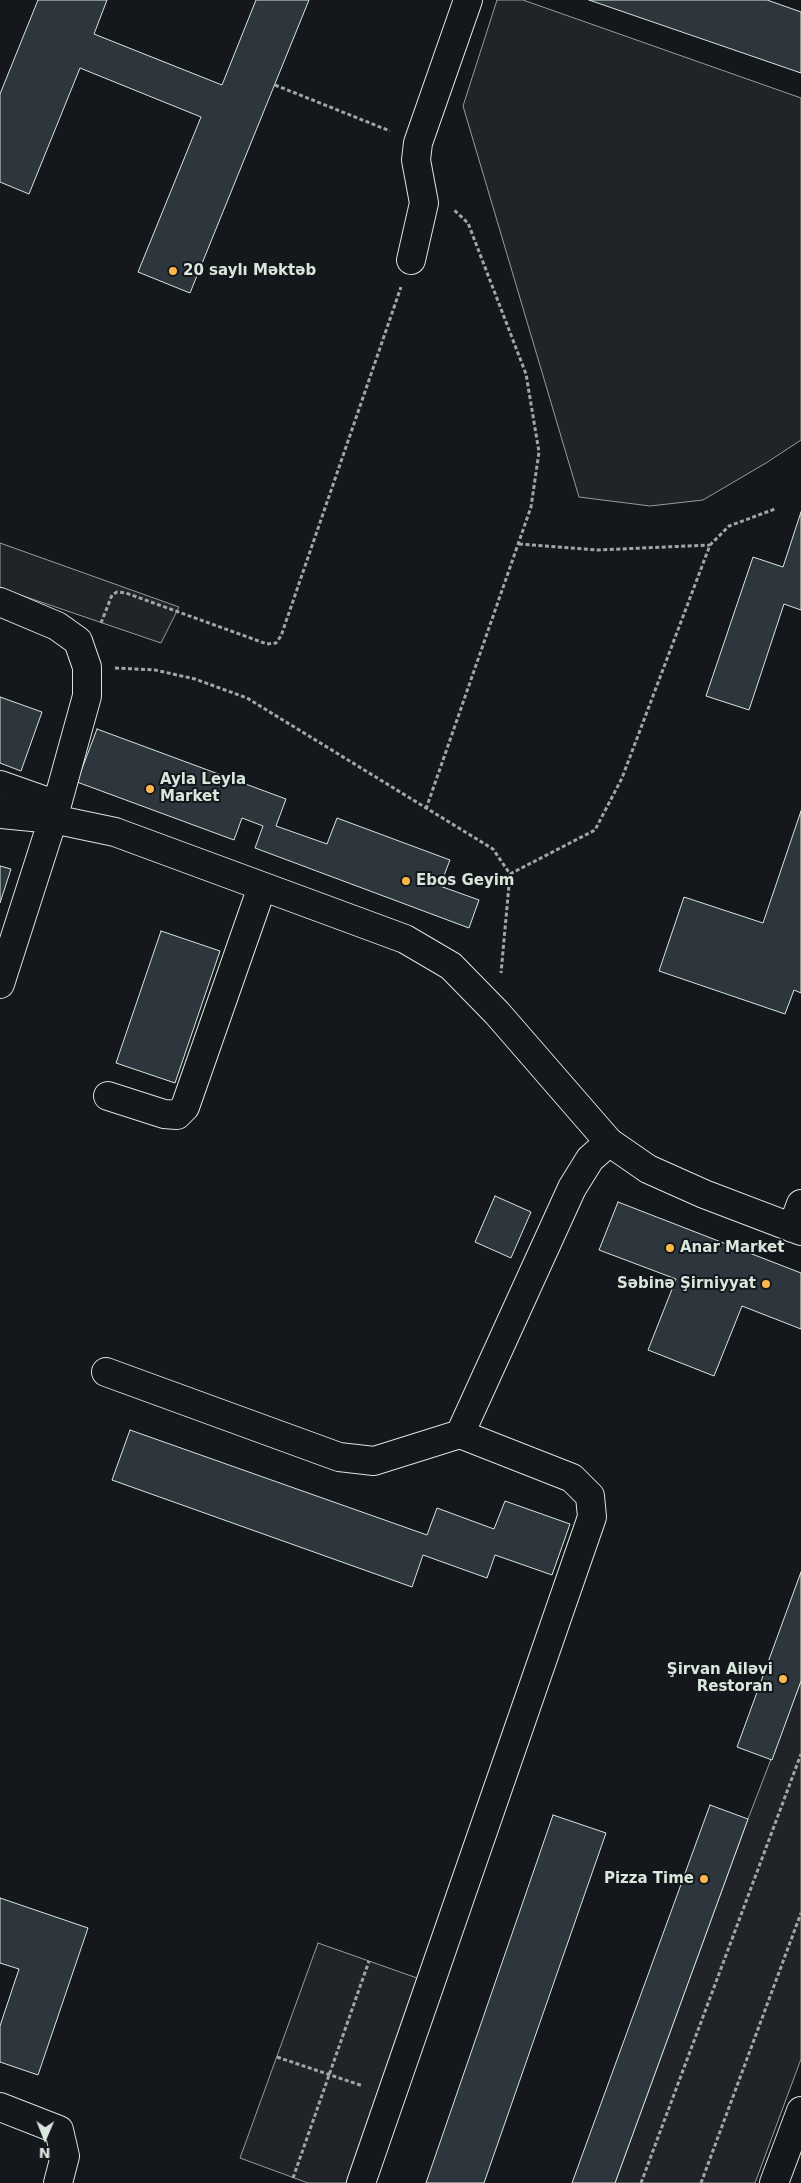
<!DOCTYPE html>
<html>
<head>
<meta charset="utf-8">
<style>
  body { margin:0 }
  #map { position:relative; width:801px; height:2183px; overflow:hidden; background:#14181c; font-family:"DejaVu Sans",sans-serif }
  canvas { display:block }
  .north { position:absolute; left:20px; top:2113px; width:50px; height:50px; -webkit-text-stroke:4px #14181c; paint-order:stroke; rotate:181deg; font-size:14px; font-weight:700; line-height:20px; text-align:center; color:#d8e6dc }
  .north::after { content:''; display:block; margin:auto; width:18px; height:22px; background:#d8e6dc; clip-path:polygon(50% 0,100% 100%,50% 72%,0 100%) }
</style>
</head>
<body>
<div id="map">
<canvas width="801" height="2183"></canvas>
<div class="north">N</div>
</div>
<script>
const ctx = document.querySelector('canvas').getContext('2d');
ctx.lineJoin = 'round';
function paint(path, color) { ctx.fillStyle = color; ctx.fill(path, 'evenodd'); }
const toPath = rows => new Path2D(rows.map(r => 'M' + r).join(''));
function strokePath(path, color, width, dash) { ctx.strokeStyle = color; ctx.lineWidth = width; ctx.lineCap = dash ? 'butt' : 'round'; ctx.setLineDash(dash || []); ctx.stroke(path); }
function drawText(font, color, halo, rows, align = 'center') {
  ctx.font = font + ' "DejaVu Sans",sans-serif'; ctx.lineWidth = 4; ctx.setLineDash([]); ctx.textBaseline = 'middle'; ctx.strokeStyle = halo; ctx.fillStyle = color; for (const [text, x, y, turn = 0] of rows) {
    ctx.save(); ctx.translate(x, y); ctx.rotate((+turn || 0) * Math.PI / 180); ctx.textAlign = isNaN(turn) ? turn : align; if (halo) ctx.strokeText(text, 0, 0); ctx.fillText(text, 0, 0); ctx.restore();
  }
}
const green = toPath([
  [497,0,523,0,801,98,801,440,766,463,703,500,650,506,579,497,463,106,497,0],
  [0,543,179,607,161,643,0,588,0,543],
  [801,1681,801,2059,755,2183,615,2183,748,1819,801,1681],
  [318,1943,417,1978,346,2183,308,2183,240,2158,318,1943]
]);
const building = toPath([
  [38,0,107,0,94,34,222,85,256,0,309,0,190,293,138,272,201,117,80,68,29,194,0,182,0,94,38,0],
  [589,0,767,0,801,12,801,73,589,0],
  [801,512,801,610,784,604,749,710,706,696,753,557,783,567,801,512],
  [0,697,42,712,21,771,0,763,0,697],
  [97,729,286,799,276,826,327,844,337,818,450,860,440,886,479,900,469,928,255,848,263,826,242,818,234,840,77,782,97,729],
  [801,811,801,993,794,990,785,1014,659,971,684,897,763,923,801,811],
  [0,866,11,869,0,903,0,866],
  [161,931,220,951,175,1083,116,1063,161,931],
  [495,1196,531,1212,511,1258,475,1242,495,1196],
  [618,1202,801,1273,801,1329,742,1306,714,1376,648,1350,676,1279,599,1250,618,1202],
  [130,1430,427,1535,437,1508,494,1529,505,1501,570,1524,552,1575,495,1555,487,1578,423,1555,412,1587,112,1480,130,1430],
  [801,1572,801,1681,772,1760,737,1747,801,1572],
  [710,1805,748,1819,615,2183,572,2183,710,1805],
  [553,1815,606,1833,484,2183,426,2183,553,1815],
  [0,1898,88,1928,38,2075,0,2062,0,2026,19,1969,0,1963,0,1898]
]);
const path = toPath([
  [275,85,390,131],
  [519,544,598,550,710,545],
  [101,623,112,595,117,592,126,593,267,644,276,643,281,636,401,287],
  [115,668,155,670,195,679,247,698,493,849,510,874,501,973],
  [426,809,531,507,539,452,526,374,468,223,453,209],
  [510,874,595,830,622,778,710,545,729,526,775,509],
  [277,2057,363,2086],
  [293,2178,369,1961],
  [641,2183,801,1754],
  [701,2183,801,1913]
]);
const minor = toPath([
  [411,260,424,203,416,160,418,143,468,0],
  [0,602,57,626,78,641,87,667,87,696,53,819,0,984],
  [0,785,57,805],
  [0,814,53,819,115,832,405,939,451,966,497,1013,609,1142,648,1169,704,1194,801,1231],
  [108,1096,164,1114,177,1115,185,1107,262,887],
  [792,1228,801,1204],
  [106,1372,339,1457,374,1461,460,1434,572,1478,590,1496,592,1517,361,2183],
  [460,1434,572,1188,590,1159,609,1142],
  [0,2107,59,2130,65,2156,58,2183]
]);
const major = toPath([
  [774,2183,801,2111]
]);
const markers = [
  [173,271,5,"#ffb74d"],
  [150,789,5,"#ffb74d"],
  [406,881,5,"#ffb74d"],
  [670,1248,5,"#ffb74d"],
  [766,1284,5,"#ffb74d"],
  [783,1679,5,"#ffb74d"],
  [704,1879,5,"#ffb74d"]
];
const poiNames = [
  ["20 saylı Məktəb",183,271],
  ["Ayla Leyla",160,780],
  ["Market",160,797],
  ["Ebos Geyim",416,881],
  ["Anar Market",680,1248],
  ["Səbinə Şirniyyat",756,1284,"right"],
  ["Şirvan Ailəvi",773,1670,"right"],
  ["Restoran",773,1687,"right"],
  ["Pizza Time",694,1879,"right"]
];
paint(green, '#202428');
strokePath(green, '#939e99', 1);
paint(building, '#2c363c');
strokePath(building, '#d8e6dc', 1);
strokePath(minor, '#d8e6dc', 30);
strokePath(major, '#d8e6dc', 30);
strokePath(path, '#9da8a2', 3, [4, 2.5]);
strokePath(minor, '#14181c', 28);
strokePath(major, '#14181c', 28);
for (const [x, y, r, color] of markers) { const dot = new Path2D(); dot.arc(x, y, r, 0, 2 * Math.PI); ctx.fillStyle = color; ctx.fill(dot); strokePath(dot, '#14181c', 2); }
drawText('bold 15px', '#d8e6dc', '#14181c', poiNames, 'left');
</script>
</body>
</html>
